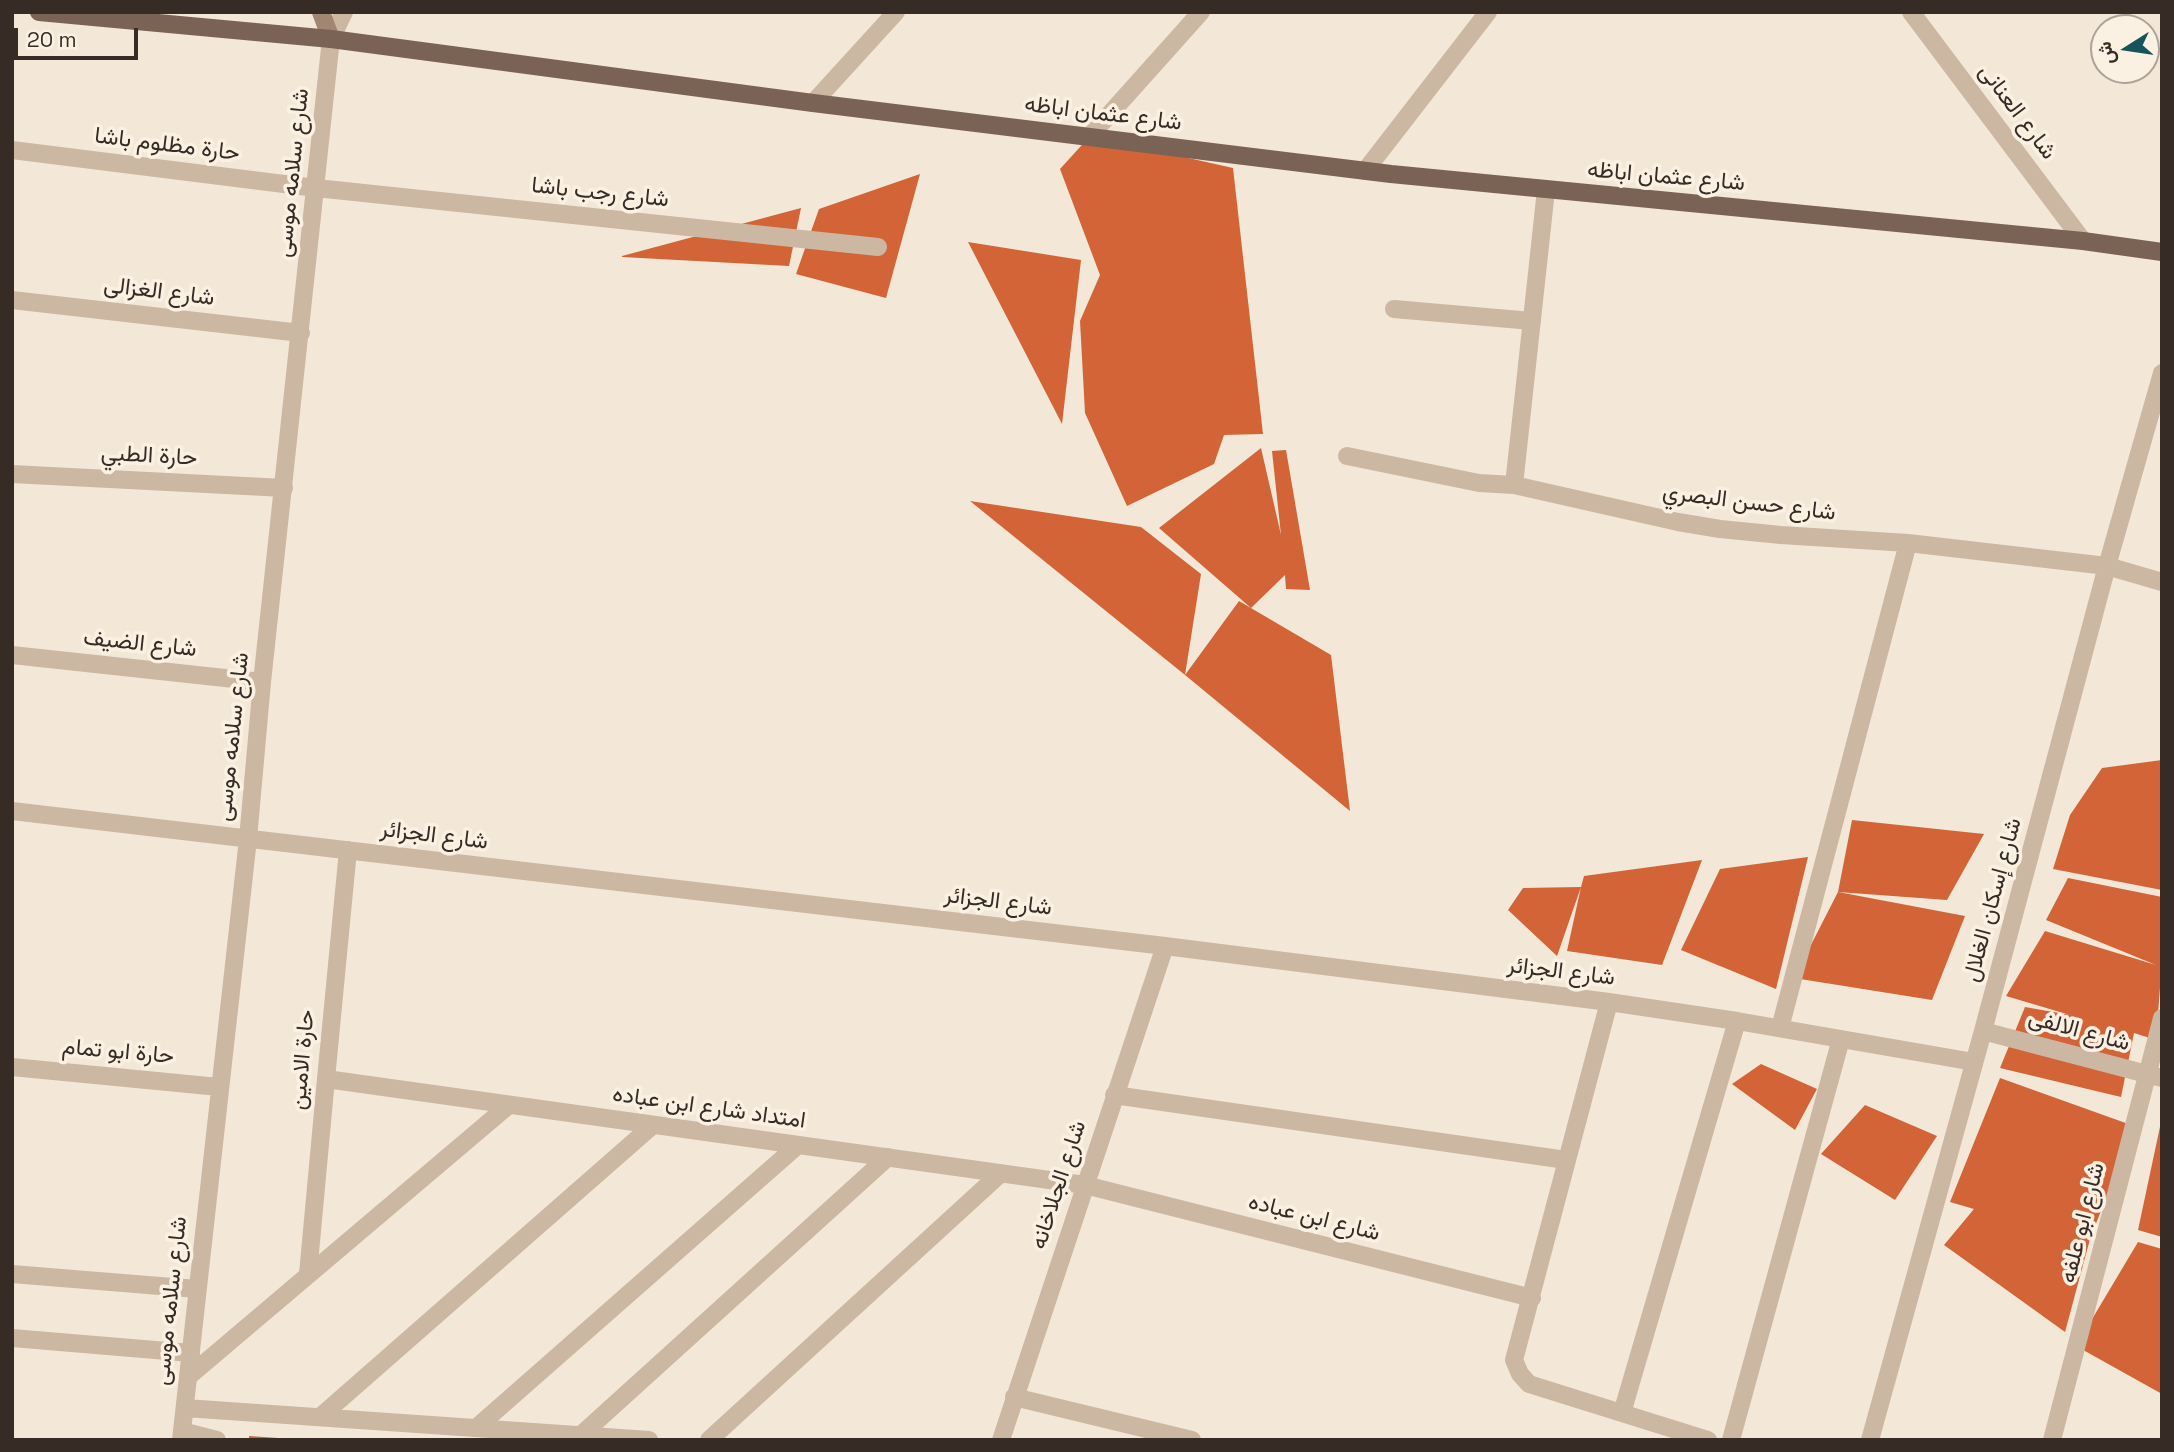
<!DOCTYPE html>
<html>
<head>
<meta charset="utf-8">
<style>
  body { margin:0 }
  #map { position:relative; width:2174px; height:1452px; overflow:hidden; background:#f3e7d7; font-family:"Space Grotesk",Vazirmatn,sans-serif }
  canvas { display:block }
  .frame { position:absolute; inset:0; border:14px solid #362b25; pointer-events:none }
  .north { position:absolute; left:2090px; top:14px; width:70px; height:70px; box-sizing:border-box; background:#fbf1e3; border:2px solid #aca297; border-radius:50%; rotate:258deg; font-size:19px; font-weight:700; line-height:28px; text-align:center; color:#362b25 }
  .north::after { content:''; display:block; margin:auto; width:24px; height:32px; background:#17535b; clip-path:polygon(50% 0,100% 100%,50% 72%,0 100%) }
  .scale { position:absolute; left:14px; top:28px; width:124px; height:32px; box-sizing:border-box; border:4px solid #362b25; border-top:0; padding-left:9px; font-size:21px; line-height:24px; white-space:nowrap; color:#362b25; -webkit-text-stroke:5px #fbf1e3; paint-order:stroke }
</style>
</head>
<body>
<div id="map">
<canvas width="2174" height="1452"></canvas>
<div class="frame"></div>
<div class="north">ش</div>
<div class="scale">20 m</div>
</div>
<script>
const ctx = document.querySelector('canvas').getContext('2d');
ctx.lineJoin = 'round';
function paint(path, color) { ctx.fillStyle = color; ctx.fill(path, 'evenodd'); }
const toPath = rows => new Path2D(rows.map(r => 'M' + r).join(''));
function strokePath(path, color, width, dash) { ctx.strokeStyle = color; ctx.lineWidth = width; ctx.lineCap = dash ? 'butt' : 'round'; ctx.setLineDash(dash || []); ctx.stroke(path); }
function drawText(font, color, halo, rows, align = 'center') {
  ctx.font = font + ' "Space Grotesk",Vazirmatn,sans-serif'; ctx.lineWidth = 7; ctx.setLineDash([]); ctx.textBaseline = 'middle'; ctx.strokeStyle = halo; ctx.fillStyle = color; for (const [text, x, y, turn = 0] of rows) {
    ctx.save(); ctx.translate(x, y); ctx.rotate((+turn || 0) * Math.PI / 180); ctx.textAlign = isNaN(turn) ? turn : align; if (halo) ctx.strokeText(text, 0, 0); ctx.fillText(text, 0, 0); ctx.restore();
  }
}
const building = toPath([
  [1090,136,1233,168,1263,434,1224,435,1214,464,1127,506,1085,413,1080,321,1100,275,1060,169],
  [920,174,886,298,796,274,819,209],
  [801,208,789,266,622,257,622,256],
  [968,242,1081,260,1062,424],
  [1261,448,1281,535,1272,451,1286,450,1310,590,1286,589,1285,575,1251,608,1159,528],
  [970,501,1141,527,1201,574,1185,675],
  [1239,601,1331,655,1350,811,1185,675],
  [2162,760,2162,890,2053,869,2070,815,2102,768],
  [1852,820,1984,834,1947,900,1838,892,1965,916,1932,1000,1794,978,1838,892],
  [1808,857,1776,989,1681,950,1720,869],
  [1702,860,1662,965,1567,951,1581,887,1557,956,1508,910,1523,888,1581,887,1584,876],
  [2068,878,2162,897,2162,961,2156,1040,2134,1033,2121,1097,2000,1068,2025,1007,2070,1015,2006,996,2045,931,2156,965,2046,920],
  [1761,1064,1817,1089,1795,1130,1732,1084],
  [2000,1078,2134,1126,2090,1239,2065,1332,1944,1245,1974,1209,1950,1202],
  [1865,1105,1937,1136,1895,1200,1821,1154],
  [2161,1122,2162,1122,2162,1237,2138,1230],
  [2138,1242,2162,1249,2162,1394,2076,1346],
  [249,1436,278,1438,278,1440,249,1440]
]);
const lane = toPath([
  [1394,309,1532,321],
  [1347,456,1479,483,1514,485],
  [2107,566,2162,582],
  [12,1274,197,1289],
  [308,1274,326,1079],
  [12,1338,191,1353],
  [188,1377,509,1105],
  [476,1428,798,1145],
  [182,1431,217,1440],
  [581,1435,888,1157],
  [2052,1440,2162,1018]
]);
const street = toPath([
  [1911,12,2083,241],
  [813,103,896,12],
  [1090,136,1201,12],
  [12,150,316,188,878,247],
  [1365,171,1488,12],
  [1546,190,1514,485,1678,522,1720,529,1781,535,1908,543,2107,566],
  [12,300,301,333],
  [12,474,284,488],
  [12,655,262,682],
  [12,811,1165,946,1609,1002,1737,1021,1974,1062],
  [348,850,326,1079,1085,1185,1532,1298],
  [1609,1002,1514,1360,1520,1374,1529,1384,1708,1440],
  [1780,1028,1908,543],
  [1983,1031,2162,1078],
  [12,1067,219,1087],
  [1114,1095,1566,1160],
  [1014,1397,1192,1440],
  [185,1408,649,1440],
  [1622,1413,1737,1021],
  [320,1417,653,1125],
  [181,1440,248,839,262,682,331,39,344,12],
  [709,1440,1001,1173],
  [1001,1440,1165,946],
  [1731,1440,1841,1039],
  [1870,1440,1983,1031,2107,566,2162,373]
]);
const secondary = toPath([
  [321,12,331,39]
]);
const primary = toPath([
  [39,12,331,39,813,103,1391,174,2083,241,2162,252]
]);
const streetNames = [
  ["شارع العنانى",2017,112,53],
  ["شارع عثمان اباظه",1103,114,7],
  ["حارة مظلوم باشا",167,145,7],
  ["شارع سلامه موسى",293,173,-84],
  ["شارع عثمان اباظه",1666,177,5],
  ["شارع رجب باشا",600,193,6],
  ["شارع الغزالى",159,292,7],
  ["حارة الطبي",149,456,3],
  ["شارع حسن البصري",1749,503,7],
  ["شارع الضيف",140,644,6],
  ["شارع سلامه موسى",233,737,-84],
  ["شارع الجزائر",434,836,7],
  ["شارع إسكان الغلال",1993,900,-75],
  ["شارع الجزائر",998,902,7],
  ["شارع الجزائر",1561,972,7],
  ["شارع الالفى",2079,1031,15],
  ["حارة ابو تمام",118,1052,5],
  ["حارة الامين",303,1060,-85],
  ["امتداد شارع ابن عباده",709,1108,8],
  ["شارع الجلاخانه",1059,1185,-72],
  ["شارع ابن عباده",1314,1218,14],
  ["شارع ابو علفه",2083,1223,-76],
  ["شارع سلامه موسى",171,1301,-84]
];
paint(building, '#d26437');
strokePath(lane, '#ccb7a2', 18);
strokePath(street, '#ccb7a2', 18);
strokePath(secondary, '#a08673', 18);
strokePath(primary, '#7a6354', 18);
drawText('23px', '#362b25', '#fbf1e3', streetNames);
</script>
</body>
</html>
